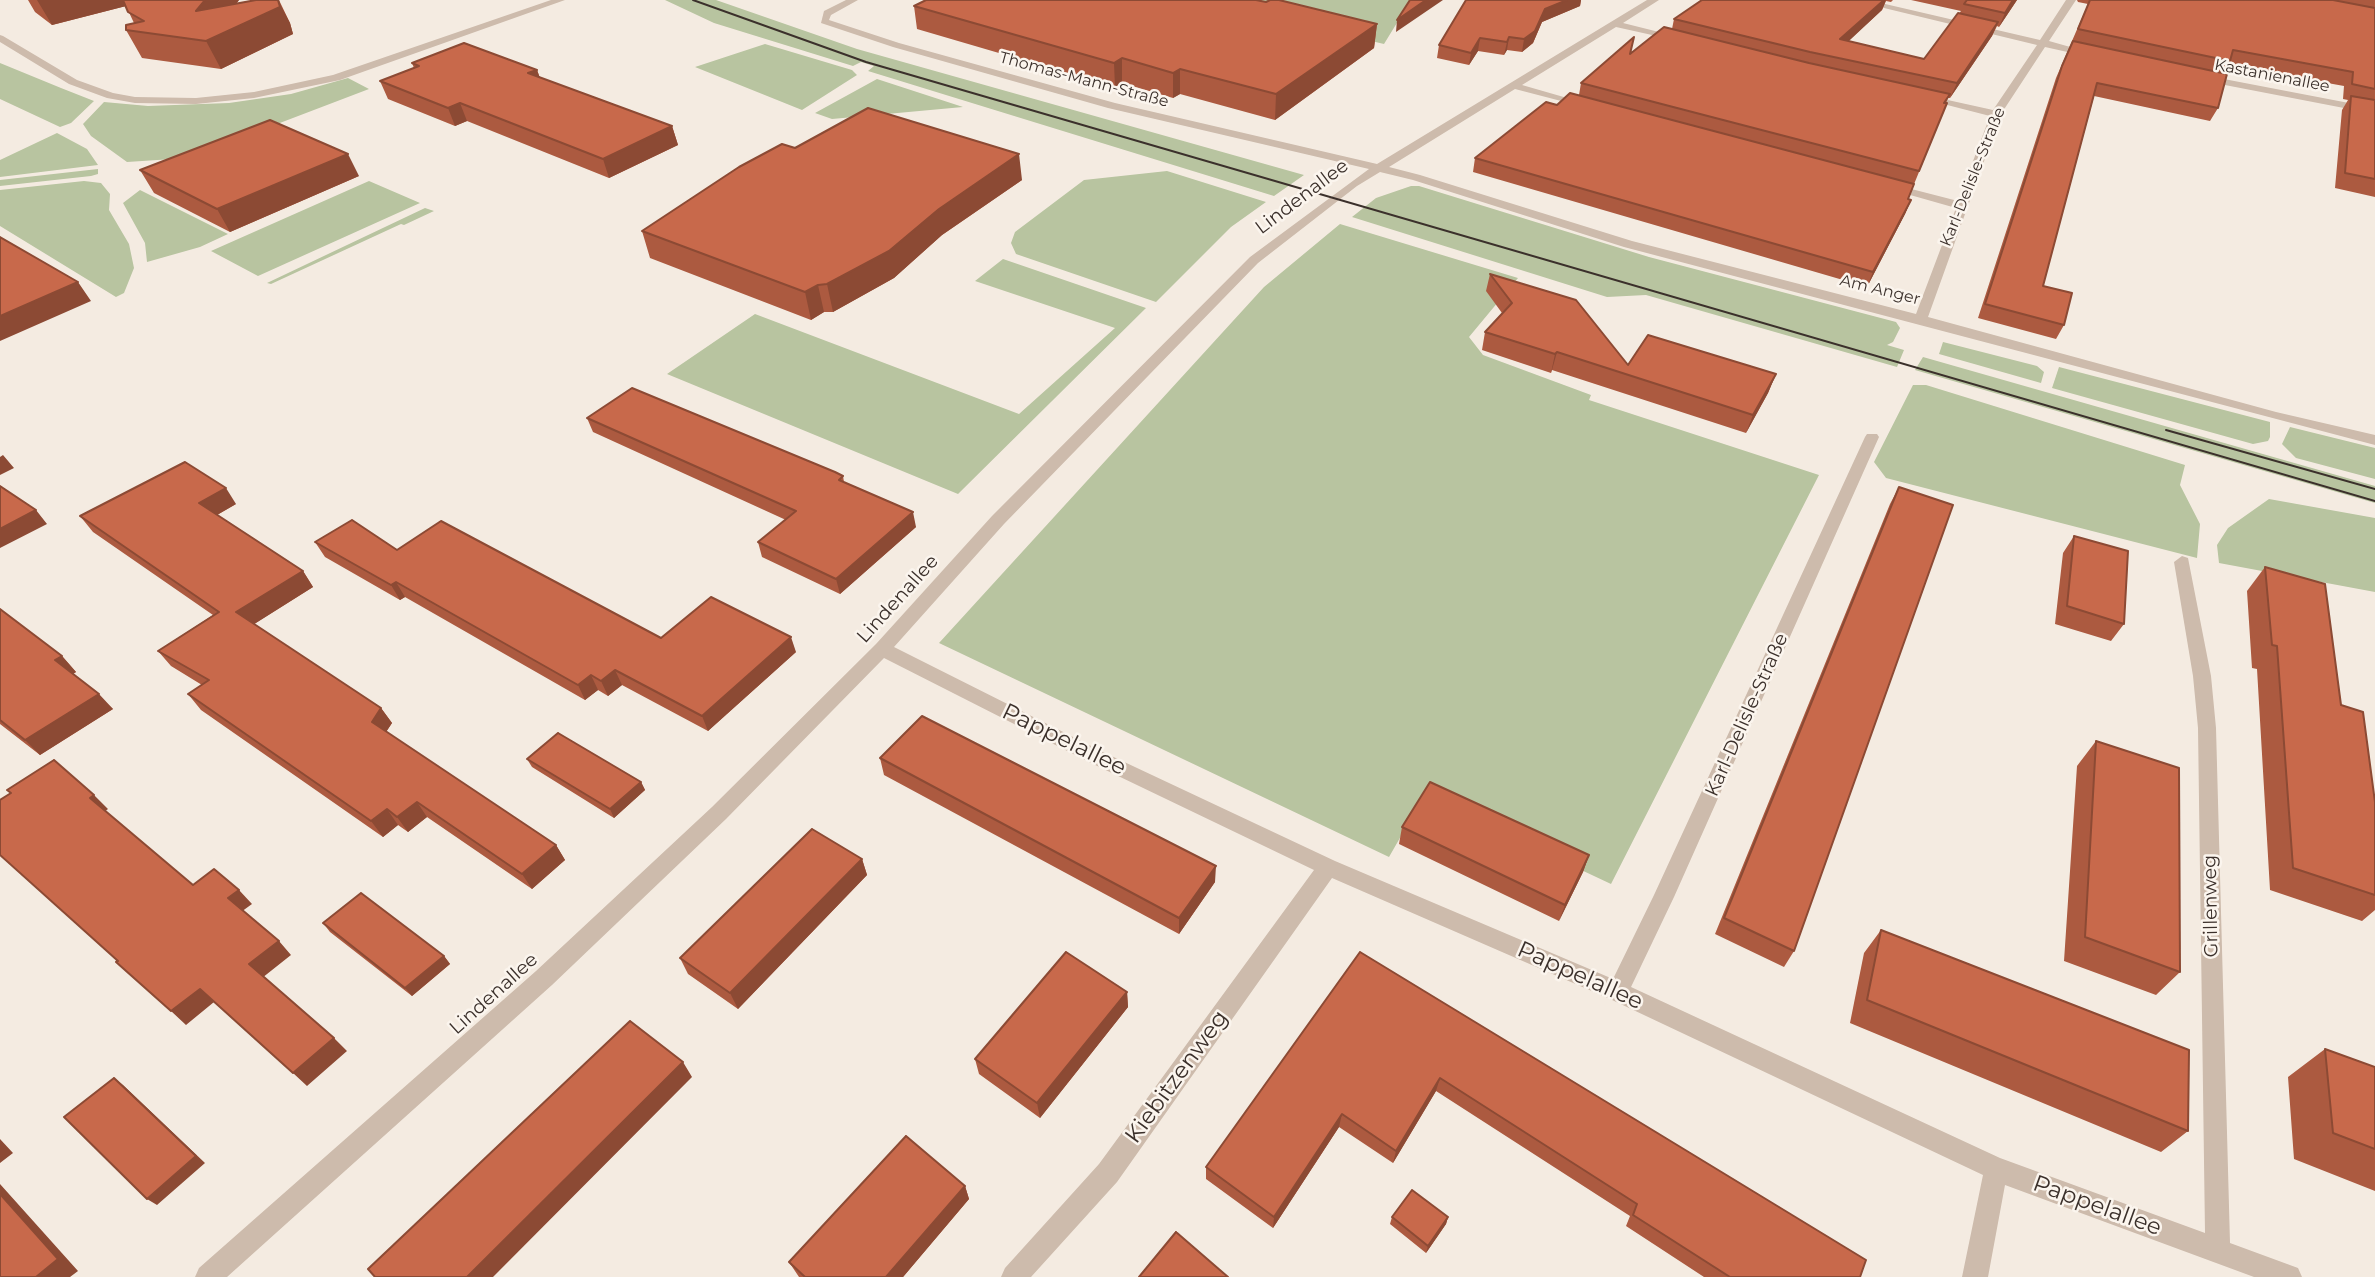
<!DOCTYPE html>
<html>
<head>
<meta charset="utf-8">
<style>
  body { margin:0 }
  canvas { display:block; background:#f4ebe1 }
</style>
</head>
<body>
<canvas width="2375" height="1277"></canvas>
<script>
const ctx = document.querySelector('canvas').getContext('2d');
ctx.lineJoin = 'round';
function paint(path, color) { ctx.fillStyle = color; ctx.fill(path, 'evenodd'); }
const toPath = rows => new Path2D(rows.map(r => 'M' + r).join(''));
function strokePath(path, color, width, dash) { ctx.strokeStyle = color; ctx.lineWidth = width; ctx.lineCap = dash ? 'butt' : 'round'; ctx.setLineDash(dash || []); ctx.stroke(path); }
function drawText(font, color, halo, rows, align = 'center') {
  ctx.font = font + ' Montserrat,sans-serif'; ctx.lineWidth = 5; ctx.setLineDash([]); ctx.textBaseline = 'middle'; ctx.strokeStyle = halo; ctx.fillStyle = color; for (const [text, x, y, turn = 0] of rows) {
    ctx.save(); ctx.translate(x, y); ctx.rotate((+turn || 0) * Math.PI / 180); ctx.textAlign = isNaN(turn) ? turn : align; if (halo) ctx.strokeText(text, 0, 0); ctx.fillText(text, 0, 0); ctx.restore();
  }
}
const green = toPath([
  [665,0,716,0,857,49,1304,175,1274,196,868,71,874,66,861,62,853,66,714,23],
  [1199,0,1411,0,1384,44],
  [765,44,852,70,857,75,802,110,695,67],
  [0,63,61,88,94,101,71,123,60,127,0,99],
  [348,78,369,89,188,158,127,162,91,136,83,124,104,102,148,106,229,103,291,94],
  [877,79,963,107,832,119,815,113],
  [57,133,87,149,98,165,0,177,0,160],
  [98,169,98,174,91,176,0,186,0,180],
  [1167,171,1266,202,1231,227,1156,302,1016,254,1011,243,1015,232,1084,180],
  [84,181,101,183,110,194,109,210,129,244,134,268,124,293,116,297,0,226,0,190],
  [369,181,420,203,258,276,211,251],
  [1411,186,1419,186,1649,257,1896,322,1900,328,1893,342,1887,345,1904,350,1897,367,1646,295,1607,297,1352,217,1376,198],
  [140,190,228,234,200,247,147,262,145,243,123,203],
  [425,208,434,211,404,225,401,224,271,284,267,283],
  [1340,224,1518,278,1469,337,1483,355,1591,395,1589,400,1819,475,1611,884,1424,796,1389,857,939,643,1264,287],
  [1003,259,1146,308,958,494,667,374,755,314,1019,414,1115,328,975,281],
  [1943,342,2037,366,2044,372,2041,383,1939,354],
  [1923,357,2375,486,2375,503,1915,370],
  [2059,367,2270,422,2270,437,2268,441,2253,444,2052,388],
  [1913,385,1926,385,2185,465,2180,485,2200,524,2197,558,1886,478,1874,462],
  [2290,427,2375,448,2375,479,2296,458,2282,444],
  [2269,499,2375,518,2375,592,2219,563,2217,545,2228,528]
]);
const minor = toPath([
  [551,0,565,0,340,80,254,98,196,104,135,103,107,98,69,84,0,42,0,35,3,36,77,80,113,93,135,97,196,98,254,92,333,75,551,0],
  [846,0,858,0,831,15,829,20,899,43,1115,103,1377,164,1647,0,1659,0,1623,23,1679,37,1679,41,1616,27,1522,85,1588,104,1588,108,1515,89,1389,167,1420,175,1632,241,1916,314,1956,208,1882,187,1888,183,1958,201,1990,116,1920,98,1925,95,1993,110,2037,45,1851,0,1868,0,2040,40,2066,0,2076,0,2049,41,2095,54,2090,57,2045,47,2001,114,1928,317,2276,412,2375,435,2375,445,1624,247,1413,180,1380,172,1357,186,1258,263,1004,524,894,647,1103,752,1335,861,1613,979,1654,895,1865,437,1867,434,1877,434,1879,437,1674,897,1631,987,2000,1158,2205,1233,2198,728,2193,676,2174,562,2182,556,2188,558,2211,676,2216,728,2230,1243,2298,1268,2302,1277,2254,1277,2005,1185,1988,1277,1962,1277,1983,1175,1610,999,1332,878,1117,1182,1031,1277,1001,1277,1005,1268,1099,1164,1314,870,1089,762,884,658,726,819,552,985,227,1277,195,1277,199,1268,536,971,712,807,876,644,992,516,1250,257,1369,169,1108,108,893,47,821,23,824,11,846,0],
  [2203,75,2375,108,2375,114,2199,80,2199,76,2203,75]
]);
const tram = toPath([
  [693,0,866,62,2375,501],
  [2166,430,2375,489]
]);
const wall = toPath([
  [28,0,239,0,236,4,256,0,279,0,290,23,293,34,221,69,142,58,126,30,134,23,126,6,52,25,35,12],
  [1466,0,1581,0,1580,6,1542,22,1533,43,1522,52,1507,50,1504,55,1478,51,1469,65,1437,58,1439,45],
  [1702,0,1893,0,1891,2,1886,1,1882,10,1848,41,1924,59,1961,11,1911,0,2017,0,1999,27,1997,26,1992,36,1950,98,1948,98,1946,103,1947,103,1908,199,1911,200,1905,214,1867,287,1473,172,1475,158,1557,105,1579,95,1581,83,1672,29,1674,19],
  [2077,0,2375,0,2375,197,2335,188,2342,110,2348,100,2343,99,2344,86,2228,65,2224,73,2218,108,2210,121,2094,96,2043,286,2064,325,2056,339,1978,318,2056,78,2088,4,2078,2],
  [914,6,1377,24,1374,48,1275,120,1180,94,1173,98,1122,83,1115,87,917,29],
  [412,63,537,70,540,78,672,126,678,145,609,178,467,121,455,126,388,99,380,81,414,68],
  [795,148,1022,180,942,235,894,278,833,312,824,312,811,320,650,258,642,231],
  [140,170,359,176,230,232,154,193],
  [1490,274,1628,365,1776,374,1768,393,1746,433,1552,370,1551,373,1482,350,1485,332,1502,313,1486,291],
  [587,418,843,476,844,482,916,527,840,594,762,557,758,542,786,520,593,432],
  [1899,487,1794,951,1784,967,1715,934,1890,504],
  [236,504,217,515,303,571,313,587,254,624,381,708,392,723,386,732,556,845,565,860,532,889,427,817,408,832,398,825,383,837,201,710,188,694,202,685,171,666,158,651,213,615,93,532,80,516],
  [2074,536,2124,624,2111,641,2055,624,2063,553],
  [315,542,397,550,661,638,796,652,708,731,622,685,608,696,598,690,585,700,405,597,400,600,325,557],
  [2265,567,2341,705,2375,802,2375,910,2362,921,2270,890,2257,669,2252,668,2247,591],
  [0,609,62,656,76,672,73,674,113,709,40,755,0,724],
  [2096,741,2180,972,2156,995,2064,961,2077,766],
  [880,758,1215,882,1179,934,884,775],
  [527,759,641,782,645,790,614,818,532,767],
  [1402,827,1589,855,1583,872,1559,921,1399,844],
  [862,859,867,875,738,1009,688,974,680,958],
  [323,923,444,956,450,964,412,996,330,932],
  [1881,930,2188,1131,2161,1152,1850,1023,1864,953],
  [1360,952,1860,1277,1704,1277,1626,1226,1630,1216,1436,1091,1393,1163,1339,1127,1273,1228,1206,1179,1206,1167],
  [1127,992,1128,1007,1040,1118,979,1074,975,1059],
  [2325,1049,2375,1067,2375,1191,2294,1159,2288,1077],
  [965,1186,969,1199,903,1277,799,1277,789,1262],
  [1392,1217,1448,1217,1446,1224,1426,1253,1390,1224]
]);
const shadedWall = toPath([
  [37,0,126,0,130,5,52,25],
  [205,0,239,0,210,39,196,11],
  [278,0,290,23,293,34,221,69,206,41],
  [1426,0,1443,0,1396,32,1397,20],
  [1567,0,1581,0,1580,6,1542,22,1533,43,1522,52,1524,39,1545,9],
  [1884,0,1886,0,1882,10,1835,54,1840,39],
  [2013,0,2017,0,1999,27,2005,13],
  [1998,22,1992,36,1950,98,1957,83],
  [1377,24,1374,48,1275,120,1276,94],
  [1509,37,1507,50,1504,55,1507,42],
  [1480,38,1478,51,1469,65,1471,53],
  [1122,58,1122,83,1115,87,1114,63],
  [1180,69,1180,94,1173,98,1173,73],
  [537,70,543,87,528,73],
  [460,103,467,121,455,126,448,108],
  [672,126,678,145,609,178,603,159],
  [348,154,359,176,230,232,217,209],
  [1019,154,1022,180,942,235,894,278,833,312,827,284],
  [1911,200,1905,214,1867,287,1873,272],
  [78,282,91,301,0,341,0,316],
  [818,285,824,312,811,320,805,292],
  [1557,352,1552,370,1551,373,1555,354],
  [1776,374,1768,393,1746,433,1753,415],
  [3,455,14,468,0,475,0,457],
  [226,488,236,504,210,519,199,503],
  [36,510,47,524,0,548,0,529],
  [913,512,916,527,840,594,836,579],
  [303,571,313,587,248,628,236,612],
  [396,582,405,597,400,600,391,585],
  [791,637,796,652,708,731,702,716],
  [62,656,76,672,69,676,55,660],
  [615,670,622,685,608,696,601,681],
  [591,675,598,690,585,700,578,685],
  [99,694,113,709,40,755,25,740],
  [381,708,392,723,382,738,372,722],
  [641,782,645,790,614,818,610,809],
  [94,795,108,809,104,812,90,798],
  [417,802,427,817,408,832,397,817],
  [387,809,398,825,383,837,371,821],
  [556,845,565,860,532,889,522,874],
  [1589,855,1583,872,1559,921,1565,905],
  [862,859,867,875,738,1009,730,993],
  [1216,866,1215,882,1179,934,1179,918],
  [239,890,252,904,241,912,228,898],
  [279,941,291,955,262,978,249,964],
  [444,956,450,964,412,996,405,988],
  [200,989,214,1002,186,1025,171,1011],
  [1127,992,1128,1007,1040,1118,1037,1103],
  [334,1038,347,1051,307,1086,293,1073],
  [683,1062,692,1077,493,1277,467,1277],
  [114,1078,123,1085,205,1163,157,1205,147,1199],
  [1440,1078,1436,1091,1393,1163,1396,1151],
  [1342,1114,1339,1127,1273,1228,1274,1217],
  [0,1139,13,1153,0,1163],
  [0,1184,78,1271,70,1277,36,1277,0,1194],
  [965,1186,969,1199,903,1277,886,1277],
  [1448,1217,1446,1224,1426,1253,1428,1246]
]);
const building = toPath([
  [123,0,205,0,196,11,256,0,278,0,280,7,206,41,126,30,126,25,144,21,128,12,123,0],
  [926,0,1256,0,1266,2,1270,0,1279,0,1377,24,1276,94,1180,69,1173,73,1122,58,1114,63,914,6,926,0],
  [1410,0,1426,0,1397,20,1410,0],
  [1466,0,1567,0,1545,9,1535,31,1524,39,1509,37,1507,42,1480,38,1471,53,1439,45,1466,0],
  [1702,0,1884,0,1840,39,1924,59,1958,13,1998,22,1957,83,1810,52,1674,19,1702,0],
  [1967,0,2013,0,2005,13,1964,4,1967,0],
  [2090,0,2333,0,2375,8,2375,89,2352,84,2353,72,2233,50,2230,61,2078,29,2090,0],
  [1664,27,1809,63,1950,94,1944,103,1947,103,1919,171,1581,83,1634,37,1630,54,1664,27],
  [2073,41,2227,74,2218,108,2097,83,2043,286,2072,293,2064,325,1985,304,2062,66,2073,41],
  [464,43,537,70,528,73,672,126,603,159,460,103,448,108,380,81,419,66,412,63,464,43],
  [1570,93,1914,184,1908,199,1911,200,1873,272,1475,158,1546,102,1557,105,1570,93],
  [2351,96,2375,100,2375,179,2345,173,2351,96],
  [868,108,1019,154,939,209,889,251,827,284,818,285,805,292,642,231,739,167,782,144,795,148,868,108],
  [270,120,348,154,217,209,140,170,270,120],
  [0,237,78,282,0,316,0,237],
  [1490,274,1576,300,1628,365,1648,335,1776,374,1753,415,1557,352,1555,354,1485,332,1512,303,1490,274],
  [632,388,835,472,843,476,839,480,913,512,836,579,758,542,796,511,587,418,632,388],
  [185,462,226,488,199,503,303,571,236,612,381,708,372,722,556,845,522,874,417,802,397,817,387,809,371,821,188,694,209,680,158,651,219,612,80,516,185,462],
  [0,486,36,510,0,529,0,486],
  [1899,487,1953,505,1794,951,1724,918,1899,487],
  [352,520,397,550,441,521,661,638,711,597,791,637,702,716,615,670,601,681,591,675,578,685,396,582,391,585,315,542,352,520],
  [2074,536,2128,551,2124,624,2067,606,2074,536],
  [2265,567,2325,584,2341,705,2363,712,2375,802,2375,895,2293,868,2277,646,2272,645,2265,567],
  [0,609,62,656,55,660,99,694,25,740,0,720,0,609],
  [922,716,1216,866,1179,918,880,758,922,716],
  [558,733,641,782,610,809,527,759,558,733],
  [2096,741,2179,768,2180,972,2085,937,2096,741],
  [54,760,94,795,90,798,193,885,214,869,239,890,228,898,279,941,249,964,334,1038,293,1073,200,989,171,1011,116,962,118,961,0,855,0,800,11,793,7,790,54,760],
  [1430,782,1589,855,1565,905,1402,827,1430,782],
  [812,829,862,859,730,993,680,958,812,829],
  [361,893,444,956,405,988,323,923,361,893],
  [1881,930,2189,1050,2188,1131,1867,1000,1881,930],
  [1066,952,1127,992,1037,1103,975,1059,1066,952],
  [1360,952,1866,1260,1860,1277,1730,1277,1633,1215,1637,1204,1440,1078,1396,1151,1342,1114,1274,1217,1206,1167,1360,952],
  [630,1021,683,1062,467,1277,375,1277,368,1269,630,1021],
  [2325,1049,2375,1067,2375,1149,2333,1133,2325,1049],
  [114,1078,196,1156,147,1199,64,1117,114,1078],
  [906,1136,965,1186,886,1277,805,1277,789,1262,906,1136],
  [1412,1190,1448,1217,1428,1246,1392,1217,1412,1190],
  [0,1194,58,1259,36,1277,0,1277,0,1194],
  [1176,1232,1228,1277,1139,1277,1176,1232]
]);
const farStreetnames = [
  ["Kastanienallee",2272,76,11],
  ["Thomas-Mann-Straße",1084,80,15],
  ["Karl-Delisle-Straße",1973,177,-68],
  ["Am Anger",1880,290,14]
];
const streetNames = [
  ["Lindenallee",1302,197,-37],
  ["Lindenallee",898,599,-48],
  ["Karl-Delisle-Straße",1747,715,-66],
  ["Grillenweg",2211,906,-91],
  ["Lindenallee",494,994,-42]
];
const nearStreetnames = [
  ["Pappelallee",1064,740,26],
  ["Pappelallee",1580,976,24],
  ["Kiebitzenweg",1177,1077,-54],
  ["Pappelallee",2097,1206,20]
];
paint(green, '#b8c4a0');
paint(minor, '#cdbbac');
strokePath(tram, '#3b302b', 2);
paint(wall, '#ac5a40');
paint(shadedWall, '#8c4a34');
paint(building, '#c8694b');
strokePath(building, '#8c4a34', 2);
drawText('16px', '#3b302b', '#fbf5ee', farStreetnames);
drawText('19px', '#3b302b', '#fbf5ee', streetNames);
drawText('23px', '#3b302b', '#fbf5ee', nearStreetnames);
</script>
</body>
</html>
